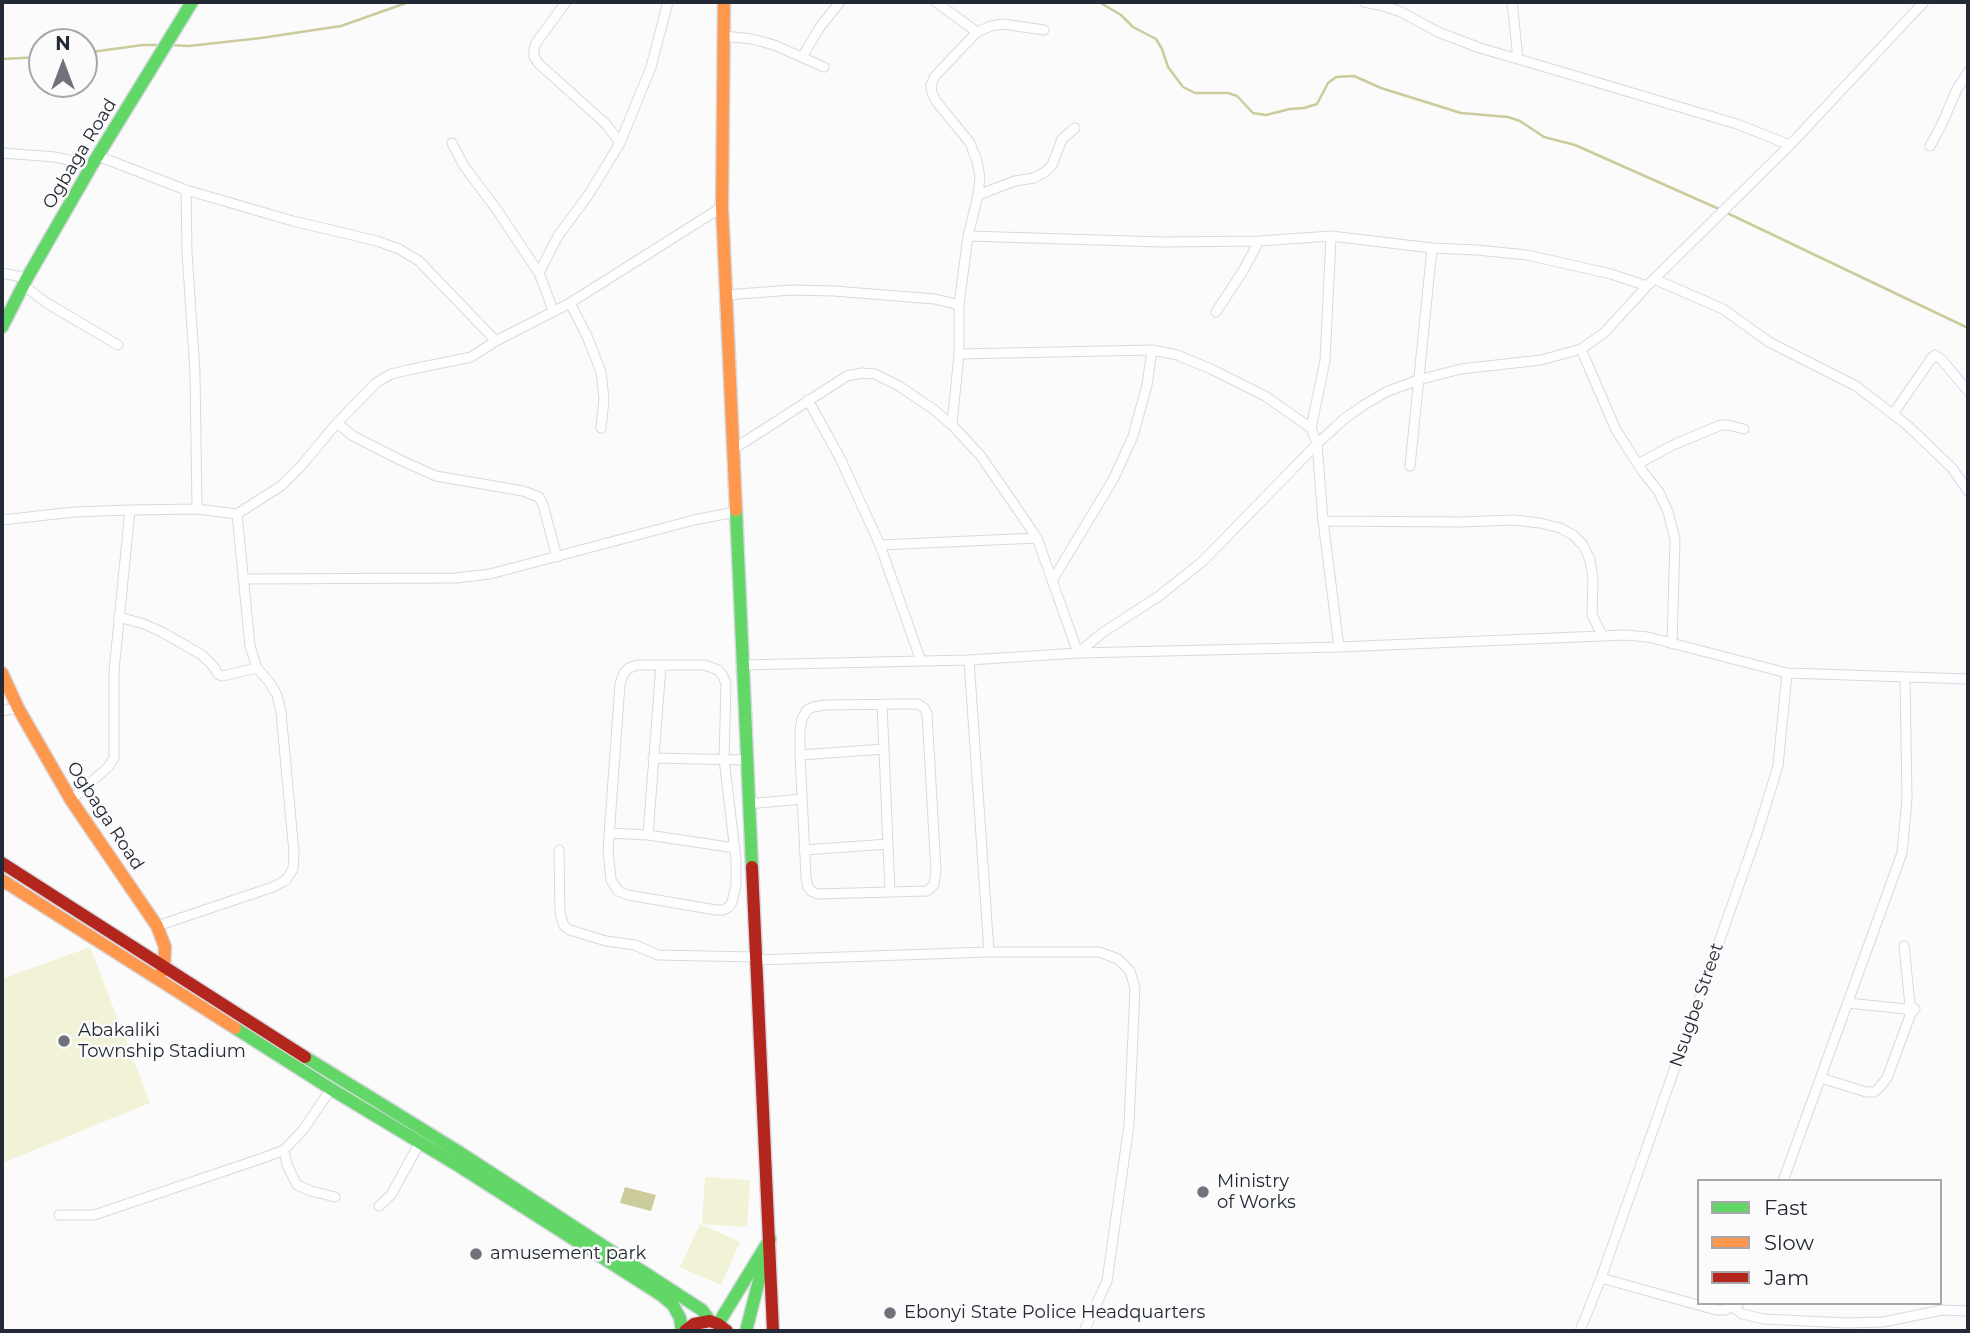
<!DOCTYPE html>
<html>
<head>
<meta charset="utf-8">
<style>
  body { margin:0 }
  #map { position:relative; width:1970px; height:1333px; overflow:hidden; background:#fbfbfb; font-family:Montserrat,sans-serif }
  canvas { display:block }
  .frame { position:absolute; inset:0; border:4px solid #232935; pointer-events:none }
  .legend { position:absolute; left:1697px; top:1179px; width:245px; height:126px; box-sizing:border-box; background:#fbfbfb; border:2px solid #a5a7ac; margin:0; padding:9px 12px; list-style:none; font-size:21px; color:#232935 }
  .legend li { display:flex; align-items:center; gap:14px; height:35px }
  .legend b { width:35px; border:2px solid #a5a7ac }
  .north { position:absolute; left:28px; top:28px; width:70px; height:70px; box-sizing:border-box; background:#fbfbfb; border:2px solid #a5a7ac; border-radius:50%; rotate:0deg; font-size:19px; font-weight:700; line-height:28px; text-align:center; color:#232935 }
  .north::after { content:''; display:block; margin:auto; width:24px; height:32px; background:#6f727a; clip-path:polygon(50% 0,100% 100%,50% 72%,0 100%) }
</style>
</head>
<body>
<div id="map">
<canvas width="1970" height="1333"></canvas>
<div class="frame"></div>
<ul class="legend">
<li><b style="height:9px;background:#63d668"></b>Fast</li>
<li><b style="height:9px;background:#ff974d"></b>Slow</li>
<li><b style="height:9px;background:#b3261e"></b>Jam</li>
</ul>
<div class="north">N</div>
</div>
<script>
const ctx = document.querySelector('canvas').getContext('2d');
ctx.lineJoin = 'round';
function paint(path, color) { ctx.fillStyle = color; ctx.fill(path, 'evenodd'); }
const toPath = rows => new Path2D(rows.map(r => 'M' + r).join(''));
function strokePath(path, color, width, dash) { ctx.strokeStyle = color; ctx.lineWidth = width; ctx.lineCap = dash ? 'butt' : 'round'; ctx.setLineDash(dash || []); ctx.stroke(path); }
function drawText(font, color, halo, rows, align = 'center') {
  ctx.font = font + ' Montserrat,sans-serif'; ctx.lineWidth = 5; ctx.setLineDash([]); ctx.textBaseline = 'middle'; ctx.strokeStyle = halo; ctx.fillStyle = color; for (const [text, x, y, turn = 0] of rows) {
    ctx.save(); ctx.translate(x, y); ctx.rotate((+turn || 0) * Math.PI / 180); ctx.textAlign = isNaN(turn) ? turn : align; if (halo) ctx.strokeText(text, 0, 0); ctx.fillText(text, 0, 0); ctx.restore();
  }
}
const green = toPath([
  [90,947,150,1103,2,1163,2,979],
  [705,1177,750,1180,747,1227,702,1224],
  [700,1224,740,1242,721,1285,680,1267]
]);
const water = toPath([
  [625,1187,656,1195,651,1211,620,1203]
]);
const stream = toPath([
  [1099,2,1121,15,1133,27,1156,39,1162,49,1168,67,1183,87,1195,93,1228,93,1237,96,1253,113,1266,115,1290,109,1304,108,1317,104,1328,83,1336,77,1354,76,1381,88,1461,113,1508,117,1520,121,1544,137,1575,145,1719,209],
  [171,45,189,46,261,38,341,26,409,2],
  [84,53,143,45,161,45],
  [2,59,42,57],
  [1725,212,1968,328]
]);
const street = toPath([
  [566,2,536,43,534,49,534,57,539,64,606,124,620,143],
  [936,2,977,32],
  [1364,2,1384,6,1401,12,1438,32,1480,48,1518,59],
  [1512,2,1518,59,1737,124,1790,145,1924,2],
  [724,36,752,39,774,45,824,67],
  [802,57,820,27,840,2],
  [452,143,464,166,497,210,539,273,553,310],
  [1930,146,1941,126,1957,89,1968,72],
  [2,153,55,157,92,165],
  [98,156,186,190,293,221,377,241,399,249,419,261,496,341],
  [186,190,187,252,195,373,197,509],
  [978,195,1015,181,1034,178,1045,172,1052,165,1062,139,1075,128],
  [968,236,1162,242,1259,241,1331,236,1432,248,1477,250,1527,255,1611,274,1647,286],
  [2,273,27,278],
  [539,273,558,236,589,194,620,143,651,67,668,2],
  [1654,279,1723,309,1769,342,1856,386,1907,425,1952,468,1968,491],
  [23,285,45,302,118,345],
  [726,295,792,290,834,291,935,299,959,305,959,354,952,425],
  [570,303,587,336,601,372,604,399,601,428],
  [959,305,968,236,978,195,980,177,977,161,970,143,936,101,932,93,931,85,935,76,977,32,991,26,1003,24,1044,30],
  [1216,312,1243,271,1259,241],
  [1581,349,1616,430,1643,472,1659,492,1668,512,1675,539,1672,644],
  [959,354,1152,350,1177,355,1211,369,1265,396,1311,428,1317,444,1323,521,1339,647],
  [808,400,840,458,880,545,921,661],
  [1893,414,1931,359,1935,355,1941,359,1968,391],
  [337,423,353,436,400,460,436,476,523,491,539,497,543,505,557,557],
  [1311,428,1325,361,1331,236],
  [732,450,847,376,862,373,875,374,899,386,933,409,952,425,980,455,1018,510,1037,538,1078,653,1102,633,1159,596,1203,561,1317,444,1344,419,1364,405,1386,392,1418,380,1461,369,1541,360,1581,349,1604,333,1647,286,1790,145],
  [1638,464,1673,445,1721,425,1728,425,1744,429],
  [1410,466,1432,248],
  [2,520,74,512,130,510,197,509,237,514,281,486,301,466,337,423,376,383,391,374,408,370,471,357,496,341,570,303,722,207],
  [1323,521,1461,522,1514,520,1540,523,1560,528,1573,535,1583,545,1590,560,1593,578,1592,615,1602,635],
  [880,545,1037,538],
  [243,579,456,578,490,574,694,520,735,512],
  [1052,581,1114,478,1133,436,1147,385,1152,350],
  [119,617,144,624,162,632,202,655,213,666,218,674,222,676,257,668],
  [969,660,989,952],
  [637,665,705,665,718,670,723,676,726,684,724,759,736,860,736,885,732,902,729,907,723,910,716,910,628,895,618,891,611,880,608,850,620,684,624,673,629,668,637,665],
  [742,665,969,660,1078,653,1339,647,1625,635,1648,637,1787,673,1968,679],
  [882,704,890,892],
  [901,704,918,704,924,708,927,713,936,871,934,885,927,891,817,894,811,891,808,887,806,877,800,755,800,730,802,719,807,710,813,707,826,705,901,704],
  [2,711,18,708],
  [800,755,884,749],
  [653,758,746,760],
  [71,800,108,767,114,758,114,671,130,510],
  [748,804,802,799],
  [609,833,648,835,735,848],
  [648,835,661,665],
  [559,850,560,913,564,926,570,930,606,941,635,945,658,955,755,957],
  [804,850,888,844],
  [157,926,273,887,286,880,293,869,294,853,281,712,277,695,270,683,257,668,250,646,237,514],
  [1904,946,1910,1005],
  [755,960,989,952,1099,952,1118,959,1130,971,1135,988,1129,1125,1107,1281,1084,1331],
  [1848,1003,1906,1009,1911,1013,1915,1009,1910,1005,1906,1009],
  [1821,1078,1866,1092,1874,1092,1879,1088,1887,1078,1911,1013],
  [284,1150,287,1165,297,1185,311,1191,335,1197],
  [1783,1181,1902,853,1907,799,1905,678],
  [379,1206,391,1195,420,1142],
  [59,1215,94,1215,263,1158,284,1150,303,1130,331,1089],
  [1601,1278,1716,1310,1725,1310,1739,1303],
  [1733,1307,1742,1314,1764,1319,1847,1323,1883,1322,1942,1310,1968,1311],
  [1580,1331,1601,1278,1757,834,1778,766,1787,673]
]);
const fast = toPath([
  [2,327,27,278,92,165,192,2],
  [736,510,752,867],
  [235,1028,331,1089,454,1163,661,1295,673,1305,680,1318,682,1331],
  [305,1057,459,1152,702,1310,710,1321],
  [718,1324,770,1239],
  [746,1331,766,1253]
]);
const slow = toPath([
  [724,2,722,207,736,510],
  [2,673,18,708,71,800,157,926,165,947,164,967,161,973],
  [2,880,235,1028]
]);
const jam = toPath([
  [2,863,305,1057],
  [752,867,773,1331],
  [685,1331,694,1324,710,1321,718,1324,727,1331]
]);
const markers = [
  [64,1041,7,"#6f727a"],
  [1203,1192,7,"#6f727a"],
  [476,1254,7,"#6f727a"],
  [890,1313,7,"#6f727a"]
];
const streetNames = [
  ["Ogbaga Road",80,154,-59],
  ["Ogbaga Road",105,816,57],
  ["Nsugbe Street",1697,1005,-71]
];
const poiNames = [
  ["Abakaliki",78,1031],
  ["Township Stadium",78,1052],
  ["Ministry",1217,1182],
  ["of Works",1217,1203],
  ["amusement park",490,1254],
  ["Ebonyi State Police Headquarters",904,1313]
];
paint(green, '#f1f2d6');
paint(water, '#cbcb9b');
strokePath(stream, '#cbcb9b', 2.5);
strokePath(street, '#d7dae0', 11);
strokePath(fast, '#d7dae0', 15);
strokePath(slow, '#d7dae0', 15);
strokePath(jam, '#d7dae0', 15);
strokePath(street, '#fefefe', 9);
strokePath(fast, '#63d668', 12);
strokePath(slow, '#ff974d', 12);
strokePath(jam, '#b3261e', 12);
for (const [x, y, r, color] of markers) { const dot = new Path2D(); dot.arc(x, y, r, 0, 2 * Math.PI); ctx.fillStyle = color; ctx.fill(dot); strokePath(dot, '#fbfbfb', 2.5); }
drawText('18px', '#232935', '#fbfbfb', streetNames);
drawText('18px', '#232935', '#fbfbfb', poiNames, 'left');
</script>
</body>
</html>
